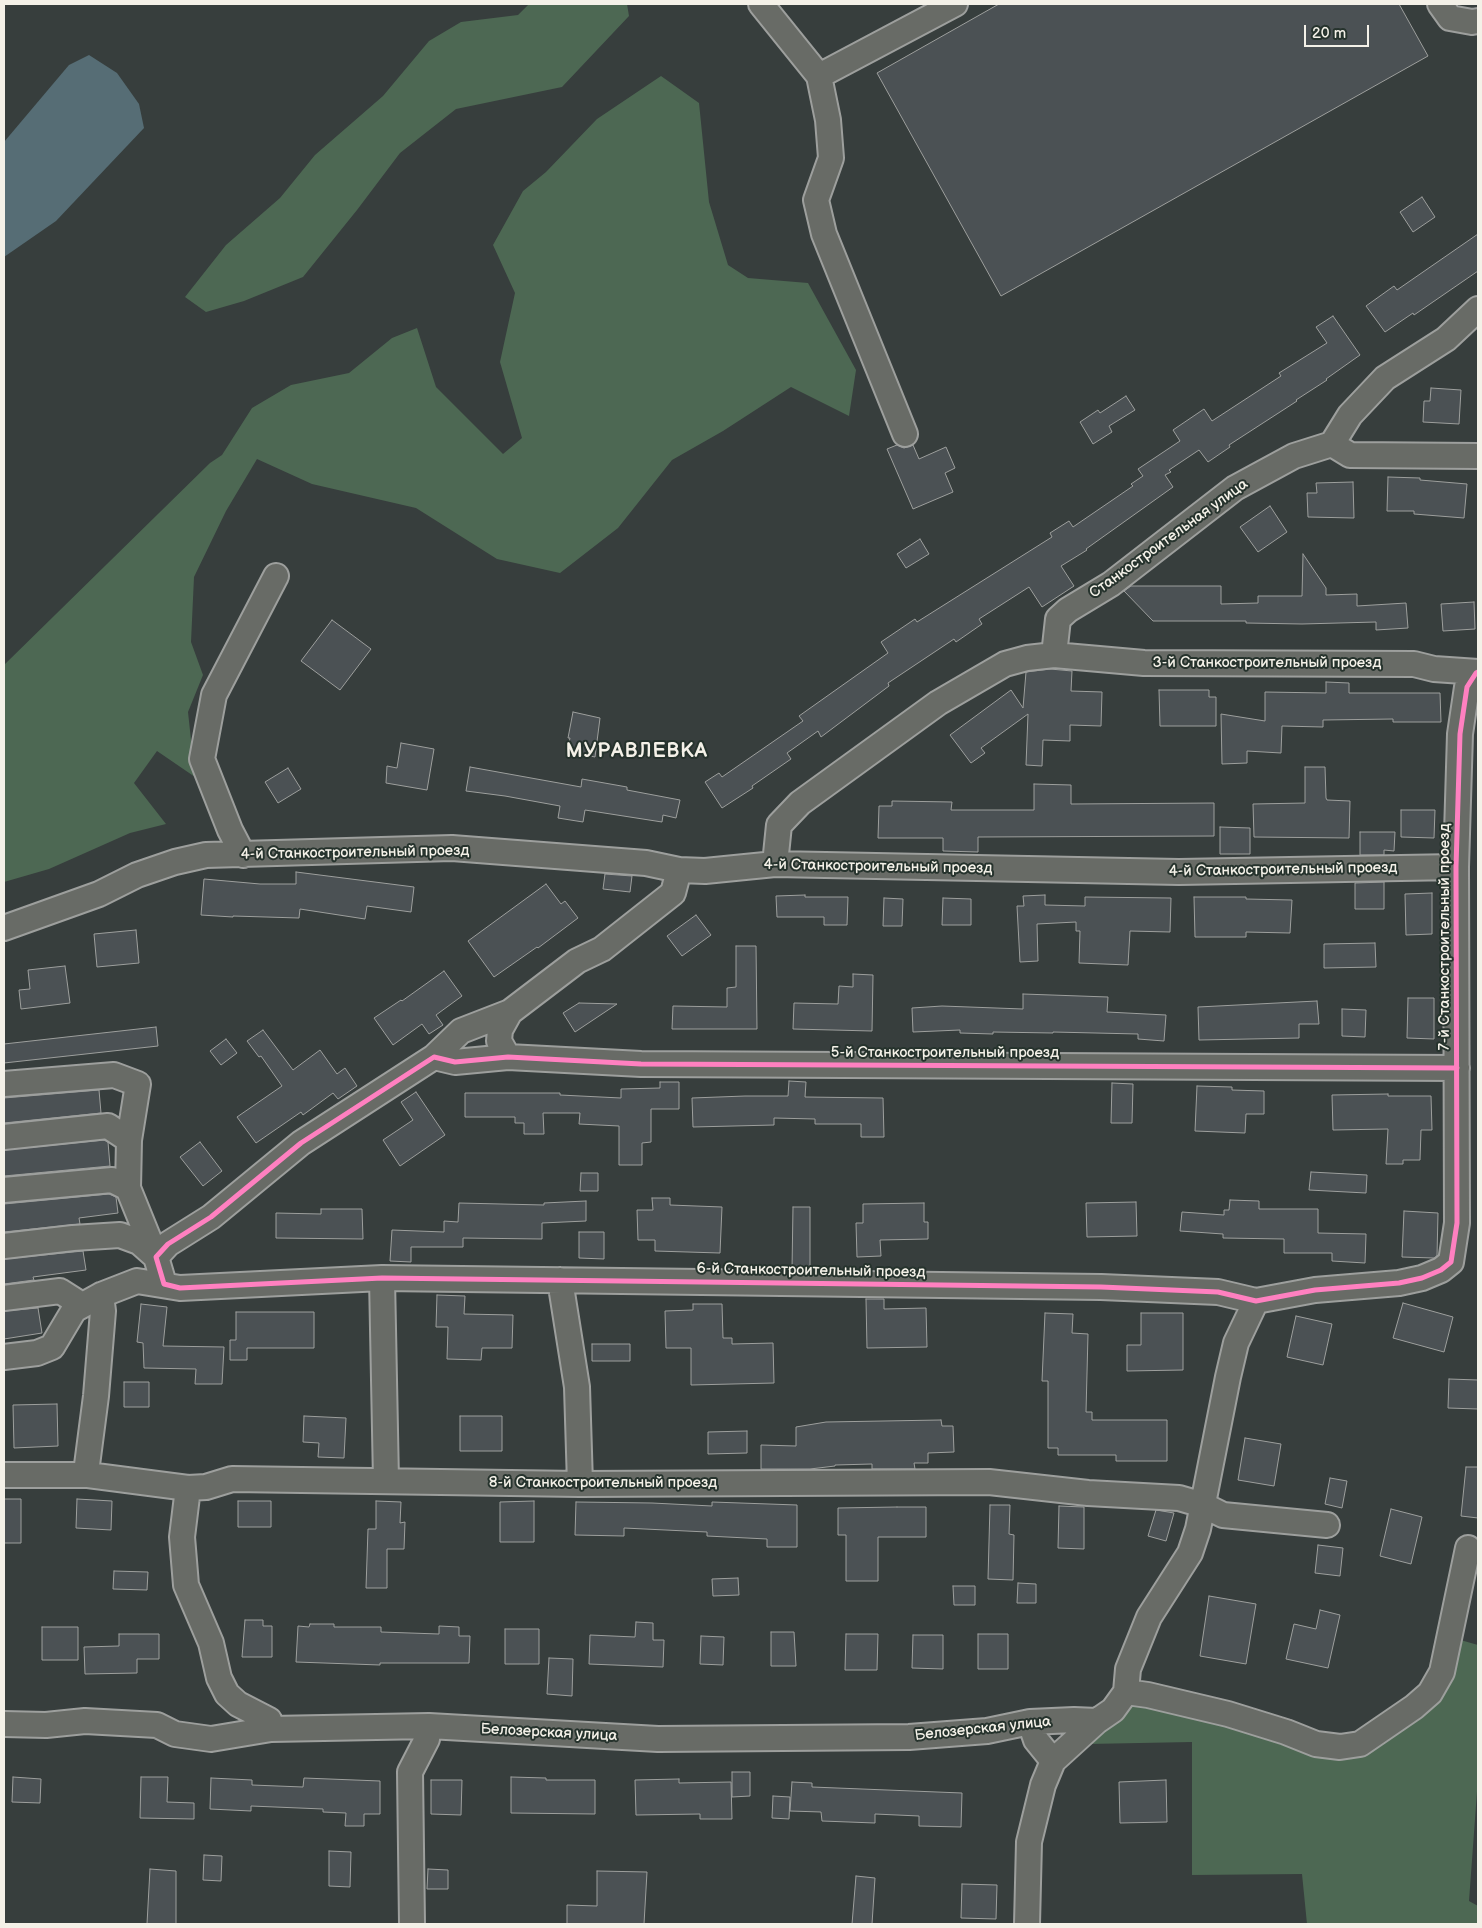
<!DOCTYPE html>
<html>
<head>
<meta charset="utf-8">
<style>
  body { margin:0 }
  #map { position:relative; width:1482px; height:1928px; overflow:hidden; background:#373e3d; font-family:"Balsamiq Sans",sans-serif }
  canvas { display:block }
  .frame { position:absolute; inset:0; border:5px solid #f4f1e8; pointer-events:none }
  .scale { position:absolute; left:1304px; top:25px; width:65px; height:22px; box-sizing:border-box; border:2px solid #f4f1e8; border-top:0; padding-left:6px; font-size:15px; line-height:18px; white-space:nowrap; color:#f4f1e8; -webkit-text-stroke:4px #26332d; paint-order:stroke }
</style>
</head>
<body>
<div id="map">
<canvas width="1482" height="1928"></canvas>
<div class="frame"></div>
<div class="scale">20 m</div>
</div>
<script>
const ctx = document.querySelector('canvas').getContext('2d');
ctx.lineJoin = 'round';
function paint(path, color) { ctx.fillStyle = color; ctx.fill(path, 'evenodd'); }
const toPath = rows => new Path2D(rows.map(r => 'M' + r).join(''));
function strokePath(path, color, width, dash) { ctx.strokeStyle = color; ctx.lineWidth = width; ctx.lineCap = dash ? 'butt' : 'round'; ctx.setLineDash(dash || []); ctx.stroke(path); }
function drawText(font, color, halo, rows, align = 'center') {
  ctx.font = font + ' "Balsamiq Sans",sans-serif'; ctx.lineWidth = 4; ctx.setLineDash([]); ctx.textBaseline = 'middle'; ctx.strokeStyle = halo; ctx.fillStyle = color; for (const [text, x, y, turn = 0] of rows) {
    ctx.save(); ctx.translate(x, y); ctx.rotate((+turn || 0) * Math.PI / 180); ctx.textAlign = isNaN(turn) ? turn : align; if (halo) ctx.strokeText(text, 0, 0); ctx.fillText(text, 0, 0); ctx.restore();
  }
}
const green = toPath([
  [529,4,627,4,629,16,562,87,456,109,400,153,357,210,303,277,244,301,206,312,185,297,226,245,280,198,315,155,383,96,429,41,461,22,518,15],
  [661,76,699,103,709,202,728,265,748,278,808,283,856,370,849,416,791,387,723,431,672,460,618,528,560,573,497,559,416,508,312,484,257,459,226,511,194,577,191,642,203,675,188,712,195,777,157,751,134,783,166,824,130,833,49,869,4,882,4,665,210,463,222,455,252,408,291,385,349,373,392,338,417,328,436,387,503,454,522,438,500,362,515,293,493,245,523,191,546,172,597,119],
  [1443,1635,1478,1645,1478,1778,1469,1901,1478,1906,1478,1924,1307,1924,1302,1874,1192,1875,1192,1742,1087,1744,1123,1716,1137,1702,1341,1741,1355,1737,1421,1694]
]);
const water = toPath([
  [89,55,117,73,139,104,144,128,56,221,4,257,4,142,69,65]
]);
const building = toPath([
  [999,4,1399,4,1428,56,1001,296,877,73,999,4],
  [1422,197,1435,217,1413,232,1400,212,1422,197],
  [1478,234,1478,271,1414,315,1413,313,1385,332,1366,306,1394,286,1397,290,1478,234],
  [1333,316,1360,355,1326,379,1327,380,1296,400,1297,401,1229,445,1230,447,1208,462,1199,450,1169,470,1171,472,1165,475,1173,487,1086,549,1087,550,1061,566,1074,586,1042,607,1029,587,979,619,982,624,956,642,954,639,888,683,889,686,821,737,818,731,787,753,791,759,752,786,753,788,722,808,705,782,719,773,722,777,803,721,799,716,888,653,881,642,915,619,917,622,1052,537,1050,533,1069,521,1073,527,1133,486,1131,484,1143,476,1138,469,1180,441,1173,430,1204,409,1212,421,1281,376,1279,373,1327,343,1316,327,1333,316],
  [1431,388,1461,390,1459,424,1423,422,1424,401,1430,401,1431,388],
  [1126,396,1135,410,1109,426,1112,432,1093,444,1080,422,1098,410,1100,413,1126,396],
  [897,445,904,448,913,445,919,459,946,447,955,468,945,473,953,492,913,509,887,449,897,445],
  [1388,477,1420,478,1420,480,1467,484,1464,518,1414,514,1414,511,1387,511,1388,477],
  [1353,482,1354,518,1308,517,1307,493,1317,493,1316,483,1353,482],
  [1270,506,1287,532,1258,552,1240,527,1270,506],
  [920,539,929,554,906,568,897,554,920,539],
  [1303,554,1326,588,1326,595,1357,594,1357,606,1406,603,1408,628,1376,630,1376,622,1302,624,1246,623,1246,621,1153,621,1124,591,1131,586,1221,586,1221,604,1258,603,1258,596,1302,596,1303,554],
  [1474,602,1475,629,1443,631,1441,604,1474,602],
  [332,620,371,649,340,690,301,661,332,620],
  [1050,669,1072,671,1071,691,1102,692,1101,726,1070,725,1070,741,1043,740,1042,766,1026,765,1028,714,981,748,985,753,971,763,950,735,1011,690,1023,708,1026,672,1050,669],
  [1326,682,1349,683,1349,693,1440,693,1441,722,1393,722,1393,719,1323,720,1323,727,1282,726,1281,753,1247,751,1247,763,1222,764,1221,714,1265,721,1265,692,1326,693,1326,682],
  [1159,690,1209,690,1209,697,1216,697,1216,726,1160,726,1159,690],
  [573,712,600,718,595,757,567,751,570,738,568,738,573,712],
  [401,743,434,749,427,790,386,783,387,766,397,768,401,743],
  [470,767,581,787,582,779,627,787,627,790,680,800,676,818,663,815,662,822,585,810,583,822,558,818,560,806,505,796,466,791,470,767],
  [1305,767,1325,767,1326,798,1327,800,1350,801,1349,838,1254,837,1253,804,1305,803,1305,767],
  [288,768,301,789,278,803,265,782,288,768],
  [1034,784,1071,785,1071,804,1214,803,1214,836,978,837,978,852,943,851,943,838,878,838,879,806,892,806,892,801,952,802,951,810,1034,810,1034,784],
  [1401,810,1435,810,1434,838,1401,837,1401,810],
  [1220,827,1250,828,1250,854,1220,854,1220,827],
  [1360,832,1395,832,1394,851,1384,850,1384,855,1360,855,1360,832],
  [296,872,414,887,411,912,367,906,365,919,300,909,299,918,233,916,233,917,201,915,204,879,260,884,296,884,296,872],
  [605,874,632,876,630,892,603,889,605,874],
  [1384,882,1384,909,1355,909,1355,883,1384,882],
  [546,884,561,904,565,901,578,918,538,948,537,947,494,977,468,941,546,884],
  [1432,893,1432,934,1406,935,1405,894,1432,893],
  [805,895,805,897,848,897,847,925,824,925,824,917,777,917,776,896,805,895],
  [1045,895,1045,905,1085,906,1085,897,1171,898,1170,932,1130,931,1128,965,1079,963,1080,931,1076,931,1076,922,1037,924,1038,961,1020,962,1017,906,1024,906,1023,896,1045,895],
  [1194,897,1246,897,1246,899,1292,900,1290,933,1246,932,1246,937,1195,937,1194,897],
  [884,898,903,899,902,926,883,926,884,898],
  [943,898,971,899,971,925,942,925,943,898],
  [696,915,711,935,682,956,667,936,696,915],
  [136,930,139,963,97,967,94,934,136,930],
  [1375,943,1376,967,1324,968,1324,944,1375,943],
  [736,946,756,946,757,1029,672,1029,673,1006,727,1007,727,988,736,987,736,946],
  [65,966,70,1003,21,1009,19,990,30,989,28,970,65,966],
  [444,971,462,996,436,1015,443,1025,429,1034,422,1024,393,1045,374,1018,401,1000,402,1001,444,971],
  [853,974,873,975,872,1031,793,1029,794,1003,838,1004,839,986,853,987,853,974],
  [1023,994,1108,997,1107,1012,1166,1015,1164,1041,1138,1039,1138,1034,1053,1032,1053,1033,993,1032,993,1034,960,1033,960,1030,913,1032,912,1008,942,1006,1023,1009,1023,994],
  [1408,998,1434,998,1434,1039,1407,1038,1408,998],
  [1317,1001,1319,1024,1299,1024,1299,1038,1199,1040,1198,1007,1317,1001],
  [579,1003,617,1004,575,1032,563,1013,579,1003],
  [1342,1009,1366,1010,1365,1037,1342,1036,1342,1009],
  [156,1027,158,1046,4,1063,4,1044,156,1027],
  [263,1030,293,1070,320,1050,337,1074,345,1068,357,1086,338,1099,333,1093,303,1115,301,1112,256,1143,237,1117,282,1086,261,1056,259,1057,247,1041,263,1030],
  [226,1039,237,1053,221,1065,210,1051,226,1039],
  [789,1081,806,1082,805,1097,883,1098,884,1137,861,1137,861,1124,815,1124,815,1119,774,1118,774,1125,693,1127,692,1098,745,1096,788,1096,789,1081],
  [660,1082,679,1082,679,1109,651,1109,651,1142,642,1143,642,1165,619,1165,619,1126,579,1124,580,1113,543,1113,544,1134,524,1134,524,1123,515,1123,515,1117,465,1117,465,1093,560,1093,560,1095,621,1098,621,1089,660,1088,660,1082],
  [1112,1083,1133,1084,1132,1123,1111,1123,1112,1083],
  [1197,1086,1232,1087,1232,1090,1264,1091,1264,1114,1246,1114,1245,1133,1195,1131,1197,1086],
  [99,1090,101,1113,4,1123,4,1098,99,1090],
  [416,1092,445,1135,400,1166,383,1140,413,1120,401,1102,416,1092],
  [1388,1094,1388,1096,1431,1096,1432,1130,1421,1130,1420,1160,1403,1160,1403,1164,1386,1164,1388,1129,1333,1130,1332,1095,1388,1094],
  [104,1140,108,1142,110,1166,4,1176,4,1150,104,1140],
  [200,1142,222,1171,203,1186,180,1157,200,1142],
  [1311,1172,1367,1175,1366,1193,1309,1190,1311,1172],
  [581,1173,598,1173,598,1191,580,1191,581,1173],
  [109,1194,116,1197,118,1213,79,1218,80,1224,4,1232,4,1204,109,1194],
  [652,1198,670,1198,670,1205,722,1207,720,1253,655,1251,655,1240,638,1240,637,1210,653,1210,652,1198],
  [1230,1200,1259,1201,1259,1209,1318,1209,1318,1233,1366,1234,1365,1263,1332,1261,1332,1253,1284,1253,1284,1239,1223,1238,1223,1234,1180,1231,1182,1212,1224,1215,1224,1210,1229,1210,1230,1200],
  [586,1201,586,1221,542,1223,542,1239,463,1238,463,1247,411,1247,411,1262,390,1261,392,1230,444,1232,444,1221,458,1222,459,1203,544,1205,544,1203,586,1201],
  [1136,1202,1137,1236,1087,1237,1086,1203,1136,1202],
  [924,1203,924,1222,928,1222,928,1239,880,1240,881,1256,857,1257,856,1223,863,1223,863,1204,924,1203],
  [793,1207,810,1207,810,1270,792,1269,793,1207],
  [321,1209,362,1209,363,1239,276,1238,276,1213,321,1214,321,1209],
  [1404,1211,1438,1213,1437,1256,1434,1258,1402,1257,1404,1211],
  [579,1232,604,1232,604,1259,579,1258,579,1232],
  [83,1251,86,1270,33,1277,34,1280,4,1284,4,1259,83,1251],
  [437,1295,465,1296,464,1314,513,1315,512,1348,482,1348,481,1360,447,1359,448,1327,436,1327,437,1295],
  [866,1299,884,1299,884,1309,926,1308,927,1347,867,1348,866,1299],
  [1403,1303,1453,1317,1444,1352,1393,1338,1403,1303],
  [141,1304,167,1307,163,1346,224,1347,222,1384,195,1384,196,1369,144,1368,143,1343,137,1342,141,1304],
  [693,1304,722,1304,723,1338,732,1338,732,1344,773,1343,774,1383,691,1385,691,1348,666,1348,665,1311,693,1310,693,1304],
  [38,1308,42,1333,4,1339,4,1311,38,1308],
  [236,1312,314,1312,314,1348,247,1348,247,1360,230,1360,230,1340,236,1340,236,1312],
  [1045,1313,1073,1314,1072,1333,1088,1334,1086,1412,1092,1412,1092,1420,1167,1420,1167,1461,1116,1461,1116,1455,1058,1455,1058,1448,1048,1448,1048,1381,1042,1381,1045,1313],
  [1141,1313,1183,1313,1183,1370,1127,1371,1127,1345,1141,1345,1141,1313],
  [1296,1316,1332,1324,1323,1365,1287,1357,1296,1316],
  [592,1344,630,1344,630,1361,592,1361,592,1344],
  [1449,1379,1478,1380,1478,1409,1448,1408,1449,1379],
  [124,1382,149,1382,149,1407,124,1407,124,1382],
  [57,1404,58,1446,14,1448,13,1405,57,1404],
  [304,1416,346,1418,344,1458,318,1457,319,1443,303,1442,304,1416],
  [460,1416,502,1416,502,1451,460,1451,460,1416],
  [941,1420,942,1426,953,1426,954,1452,928,1453,928,1463,914,1463,915,1469,872,1469,872,1464,835,1465,835,1466,810,1469,761,1469,761,1445,796,1446,796,1427,826,1422,941,1420],
  [747,1431,747,1453,708,1454,708,1432,747,1431],
  [1245,1438,1281,1444,1274,1486,1238,1480,1245,1438],
  [1466,1467,1478,1467,1478,1518,1461,1516,1466,1467],
  [1330,1478,1347,1481,1342,1508,1325,1504,1330,1478],
  [4,1499,21,1499,21,1543,4,1543,4,1499],
  [77,1499,112,1501,111,1530,76,1528,77,1499],
  [238,1501,271,1501,271,1527,238,1527,238,1501],
  [376,1501,401,1502,400,1523,405,1522,404,1549,387,1549,387,1588,366,1588,368,1529,376,1529,376,1501],
  [534,1501,534,1542,500,1542,500,1502,534,1501],
  [576,1502,652,1503,712,1506,712,1502,797,1505,797,1547,767,1547,767,1539,707,1536,707,1532,624,1528,624,1536,575,1535,576,1502],
  [990,1505,1010,1505,1009,1534,1014,1535,1013,1580,988,1579,990,1505],
  [1059,1506,1084,1507,1084,1549,1058,1548,1059,1506],
  [897,1507,926,1507,926,1537,878,1537,878,1581,846,1581,846,1535,838,1535,838,1508,897,1507],
  [1391,1509,1422,1517,1411,1564,1380,1556,1391,1509],
  [1156,1510,1174,1513,1166,1541,1148,1536,1156,1510],
  [1318,1545,1343,1548,1340,1576,1315,1573,1318,1545],
  [114,1571,148,1572,147,1590,113,1589,114,1571],
  [738,1578,739,1595,713,1596,712,1579,738,1578],
  [1018,1583,1036,1584,1036,1603,1017,1603,1018,1583],
  [953,1586,975,1586,975,1605,954,1605,953,1586],
  [1209,1596,1256,1604,1246,1664,1200,1656,1209,1596],
  [1320,1610,1340,1615,1328,1668,1286,1659,1294,1624,1316,1629,1320,1610],
  [245,1620,263,1620,263,1626,272,1626,272,1657,242,1657,245,1620],
  [636,1622,653,1623,653,1640,664,1640,663,1667,589,1664,590,1635,635,1637,636,1622],
  [310,1624,334,1624,334,1627,381,1627,381,1632,439,1634,439,1626,459,1627,459,1636,470,1636,469,1663,380,1663,380,1665,296,1662,298,1626,309,1627,310,1624],
  [42,1627,78,1627,78,1660,42,1660,42,1627],
  [505,1629,539,1629,539,1664,505,1664,505,1629],
  [771,1632,794,1632,796,1666,771,1666,771,1632],
  [119,1634,159,1634,159,1659,137,1659,137,1673,85,1674,84,1647,119,1646,119,1634],
  [846,1634,878,1634,877,1670,845,1670,846,1634],
  [978,1634,1008,1634,1008,1669,978,1669,978,1634],
  [913,1635,943,1635,943,1669,912,1668,913,1635],
  [701,1636,724,1637,723,1665,700,1664,701,1636],
  [549,1658,573,1659,572,1696,547,1694,549,1658],
  [732,1772,750,1772,750,1796,732,1797,732,1772],
  [13,1777,41,1779,40,1803,12,1802,13,1777],
  [141,1777,168,1777,167,1802,194,1803,194,1819,140,1818,141,1777],
  [511,1777,546,1778,546,1780,595,1780,595,1814,511,1813,511,1777],
  [211,1778,252,1780,252,1785,303,1787,304,1778,380,1781,380,1814,364,1814,364,1826,345,1826,346,1813,323,1812,323,1809,251,1806,251,1811,210,1809,211,1778],
  [679,1779,679,1783,731,1782,732,1819,700,1819,700,1814,636,1815,635,1780,679,1779],
  [431,1780,462,1780,461,1815,431,1814,431,1780],
  [1166,1780,1167,1822,1120,1823,1119,1782,1166,1780],
  [792,1782,812,1783,812,1787,962,1793,961,1827,919,1826,919,1816,875,1814,875,1823,822,1821,821,1812,790,1811,792,1782],
  [773,1796,790,1797,789,1819,772,1818,773,1796],
  [329,1851,351,1852,350,1887,329,1886,329,1851],
  [204,1855,222,1856,221,1881,203,1880,204,1855],
  [150,1869,176,1871,176,1924,147,1924,150,1869],
  [428,1869,448,1870,448,1889,427,1889,428,1869],
  [597,1871,647,1872,644,1924,567,1924,567,1905,597,1906,597,1871],
  [856,1876,875,1878,872,1924,852,1924,856,1876],
  [962,1884,997,1885,996,1919,961,1918,962,1884]
]);
const minor = toPath([
  [761,4,819,76,955,4],
  [1440,4,1450,18,1472,22,1478,21],
  [819,76,828,120,831,158,816,200,824,234,905,434],
  [1332,444,1350,455,1478,456],
  [1054,655,1144,663,1414,664,1434,669,1478,672],
  [243,855,230,830,202,759,214,695,276,576],
  [775,864,779,825,800,803,938,703,1005,664,1027,658,1054,655,1058,619,1068,610,1111,584,1235,488,1294,456,1332,444,1350,415,1385,378,1446,339,1478,309],
  [4,928,99,894,137,875,175,862,206,855,452,848,646,863,679,870,705,871,775,864,1179,872,1456,867],
  [434,1057,455,1062,508,1057,641,1064,1457,1068],
  [508,1057,499,1041,500,1030,510,1012,577,961,602,949,673,893,679,870],
  [4,1084,114,1075,138,1084,129,1140,128,1188,156,1257],
  [4,1137,108,1126,129,1140],
  [4,1190,112,1180,128,1188],
  [4,1246,73,1238,120,1235,139,1242,156,1257],
  [382,1278,386,1481],
  [560,1280,577,1387,580,1484],
  [164,1284,156,1257,168,1244,211,1217,301,1143,434,1057,461,1031,510,1012],
  [4,1298,60,1291,82,1305],
  [4,1357,37,1353,52,1347,74,1310,101,1295,137,1281,180,1288,382,1278,1101,1287,1218,1292,1256,1301,1315,1290,1399,1283,1422,1278,1441,1270,1451,1262,1457,1223,1456,867,1460,734,1467,687,1476,673],
  [4,1475,88,1475,188,1488,206,1487,232,1479,580,1484,989,1482,1088,1493,1179,1498,1203,1505,1223,1515,1327,1525],
  [88,1475,87,1465,96,1396,103,1311,101,1295],
  [188,1488,182,1537,186,1585,211,1643,219,1678,227,1694,238,1704,269,1720,271,1729],
  [1126,1692,1148,1695,1228,1714,1286,1732,1316,1744,1340,1747,1360,1744,1414,1707,1430,1693,1442,1672,1468,1548],
  [1030,1722,1036,1740,1053,1761],
  [4,1724,46,1725,85,1721,157,1725,175,1734,211,1739,271,1729,429,1726,658,1739,909,1737,987,1731,1030,1722,1074,1720,1097,1721],
  [412,1924,410,1772,427,1739,429,1726],
  [1027,1924,1029,1842,1043,1785,1053,1761,1097,1721,1113,1710,1126,1692,1128,1669,1149,1617,1190,1553,1198,1529,1228,1377,1236,1343,1256,1301]
]);
const cycleway = toPath([
  [1457,1068,641,1064,508,1057,455,1062,434,1057,301,1143,211,1217,168,1244,156,1257,164,1284,180,1288,382,1278,1101,1287,1218,1292,1256,1301,1315,1290,1399,1283,1422,1278,1441,1270,1451,1262,1457,1223,1456,867,1460,734,1467,687,1476,673,1478,672]
]);
const streetNames = [
  ["Станкостроительная улица",1169,539,-36],
  ["3-й Станкостроительный проезд",1267,663],
  ["4-й Станкостроительный проезд",355,853,-1],
  ["4-й Станкостроительный проезд",878,867,1],
  ["4-й Станкостроительный проезд",1283,870,-1],
  ["7-й Станкостроительный проезд",1445,937,-90],
  ["5-й Станкостроительный проезд",945,1053],
  ["6-й Станкостроительный проезд",811,1271,1],
  ["8-й Станкостроительный проезд",603,1483],
  ["Белозерская улица",983,1729,-6],
  ["Белозерская улица",549,1733,3]
];
const districtNames = [
  ["МУРАВЛЕВКА",637,752]
];
paint(green, '#4d6853');
paint(water, '#566d75');
paint(building, '#4b5154');
strokePath(building, '#9d9f9d', 1);
strokePath(minor, '#9d9f9d', 28);
strokePath(minor, '#686b66', 24);
strokePath(cycleway, '#ff80c0', 5);
drawText('15px', '#f4f1e8', '#26332d', streetNames);
ctx.letterSpacing = '1px';
drawText('bold 20px', '#f4f1e8', '#26332d', districtNames);
ctx.letterSpacing = '0px';
</script>
</body>
</html>
